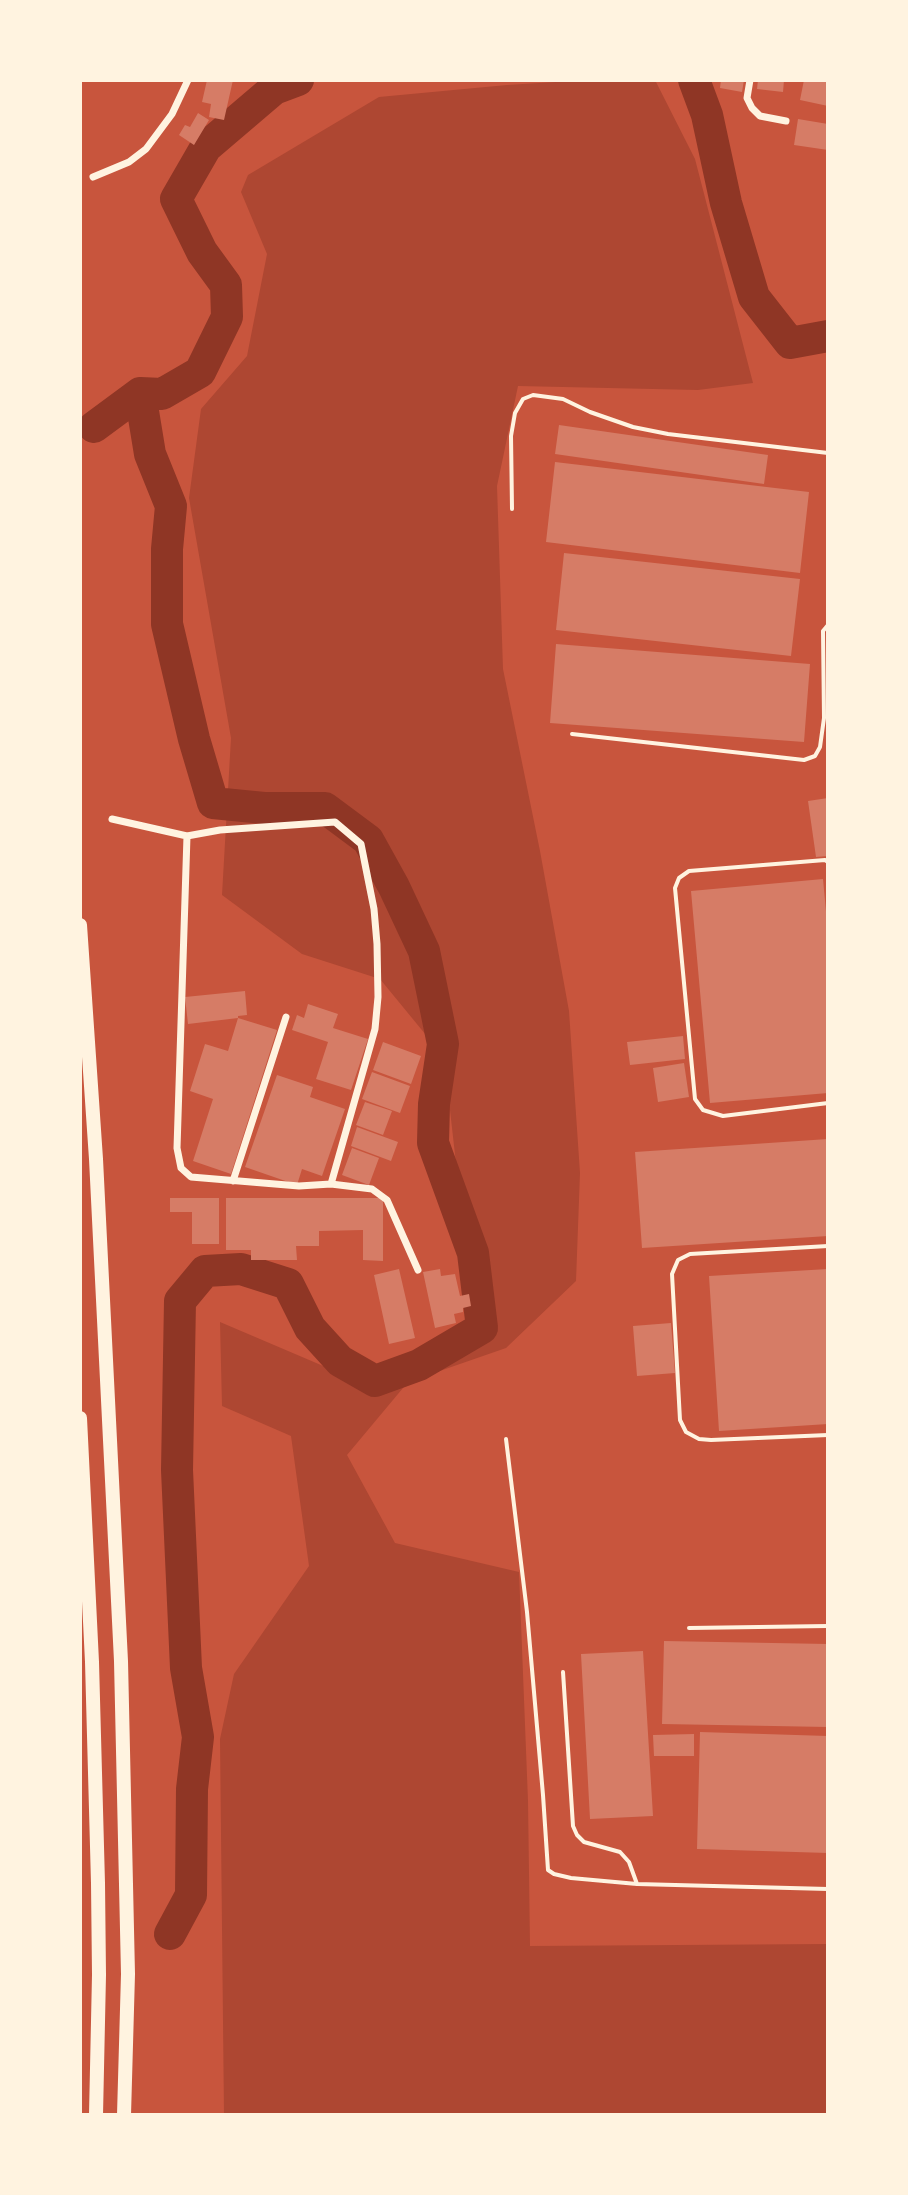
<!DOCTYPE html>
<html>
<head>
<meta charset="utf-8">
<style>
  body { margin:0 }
  #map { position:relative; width:908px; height:2195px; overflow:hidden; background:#c8553d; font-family:"Space Grotesk",sans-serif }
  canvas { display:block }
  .frame { position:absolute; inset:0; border:82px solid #fff3e0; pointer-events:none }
</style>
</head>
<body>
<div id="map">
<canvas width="908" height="2195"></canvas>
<div class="frame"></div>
</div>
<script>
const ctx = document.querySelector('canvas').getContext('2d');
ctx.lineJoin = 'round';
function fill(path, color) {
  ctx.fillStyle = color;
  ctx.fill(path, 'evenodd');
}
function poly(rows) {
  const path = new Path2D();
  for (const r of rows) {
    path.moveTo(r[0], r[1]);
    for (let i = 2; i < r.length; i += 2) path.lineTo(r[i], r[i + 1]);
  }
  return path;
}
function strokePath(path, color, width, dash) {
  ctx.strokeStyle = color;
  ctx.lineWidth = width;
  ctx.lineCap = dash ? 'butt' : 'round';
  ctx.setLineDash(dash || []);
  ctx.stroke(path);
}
fill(poly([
  [588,80,655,80,695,159,753,383,698,390,518,386,497,486,503,669,540,851,569,1011,580,1173,576,1281,506,1348,408,1382,347,1455,395,1543,519,1572,528,1801,530,1946,828,1944,828,2115,224,2115,220,1739,234,1674,309,1566,291,1436,222,1406,220,1322,335,1371,401,1361,463,1325,475,1310,479,1270,458,1181,444,1057,380,979,302,954,222,895,231,738,189,498,201,409,247,356,267,254,241,192,248,175,379,97,507,85]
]), '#ae4732');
strokePath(poly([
  [694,80,707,115,726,203,754,297,790,343,828,336],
  [94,427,140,393],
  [170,1934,191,1895,192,1789,198,1737,186,1668,177,1470,180,1301,205,1271,241,1269,288,1284,310,1328,340,1361,375,1381,419,1365,482,1328,473,1253,433,1143,434,1104,443,1044,424,951,394,887,368,840,325,808,264,808,213,803,194,739,167,624,167,549,171,506,150,454,140,393,162,394,200,372,227,317,226,285,202,252,176,199,206,147,274,89,298,80]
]), '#8f3625', 32);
fill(poly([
  [207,80,233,80,224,120,209,117,211,104,202,102],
  [721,80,744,80,742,92,720,88],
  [758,80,784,80,783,92,757,89],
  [804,80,828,80,828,106,800,100],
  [198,113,209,120,194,145,179,135,185,125,190,127],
  [798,119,828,124,828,150,794,145],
  [559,425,768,455,764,484,555,454],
  [555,462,809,492,800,573,546,542],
  [564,553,800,579,791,656,556,630],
  [556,644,810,664,804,742,550,723],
  [828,798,828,856,816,857,808,801],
  [823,879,828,933,828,1093,710,1103,691,891],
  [245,991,247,1015,238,1016,238,1018,188,1024,185,997],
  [308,1004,338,1014,333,1028,368,1039,351,1090,316,1079,328,1042,292,1030,297,1015,304,1018],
  [238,1018,277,1030,231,1174,193,1161,213,1099,190,1091,205,1044,228,1051],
  [683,1036,685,1059,630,1065,627,1042],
  [383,1042,421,1056,411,1084,373,1070],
  [684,1063,689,1097,658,1102,653,1068],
  [372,1072,410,1086,400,1113,362,1099],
  [277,1075,313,1087,310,1097,345,1109,322,1176,302,1169,297,1185,245,1167],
  [365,1102,392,1111,383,1135,356,1125],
  [357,1127,398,1142,391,1161,351,1146],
  [828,1139,828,1236,642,1248,635,1152],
  [352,1148,379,1158,369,1185,342,1175],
  [170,1198,219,1198,219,1244,192,1244,192,1212,170,1212],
  [226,1198,383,1198,383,1261,363,1260,363,1230,319,1231,319,1246,296,1246,297,1260,251,1260,251,1250,226,1250],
  [399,1269,415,1338,389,1344,374,1275],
  [440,1269,441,1276,455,1274,460,1296,469,1294,471,1306,463,1308,463,1312,454,1314,456,1323,435,1328,423,1272],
  [828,1269,828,1424,719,1431,709,1276],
  [671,1323,675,1373,637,1376,633,1326],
  [664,1641,828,1644,828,1727,662,1724],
  [643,1651,653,1816,590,1819,581,1654],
  [700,1732,828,1736,828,1853,697,1849],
  [694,1734,694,1756,654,1756,653,1735]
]), '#d67c66');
strokePath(poly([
  [512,509,511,436,515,413,523,399,533,395,563,399,590,412,633,427,668,434,828,453],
  [572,734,804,760,815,756,820,747,824,718,823,631,828,625],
  [828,862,825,860,689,871,679,878,675,888,695,1099,703,1110,723,1116,828,1103],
  [828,1246,690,1254,678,1260,672,1274,680,1420,686,1432,699,1439,711,1440,828,1435],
  [506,1439,527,1612,543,1795,548,1870,554,1874,571,1878,637,1884],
  [689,1628,828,1626],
  [563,1672,573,1826,577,1835,584,1842,620,1852,629,1862,637,1884,828,1889]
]), '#fff3e0', 4);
strokePath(poly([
  [750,80,747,98,752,108,760,116,786,121],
  [93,177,129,162,146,149,172,114,188,80],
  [112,819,187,836,220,830,335,822,361,844,374,909,377,944,378,997,375,1029,331,1184],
  [187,836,177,1148,181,1168,191,1177,299,1186,331,1184,372,1189,387,1200,418,1270],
  [233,1181,286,1017]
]), '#fff3e0', 7);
strokePath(poly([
  [80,925,96,1159,121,1661,128,1974,124,2115],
  [80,1418,92,1662,98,1883,99,1975,96,2115]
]), '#fff3e0', 14);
</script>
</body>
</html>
